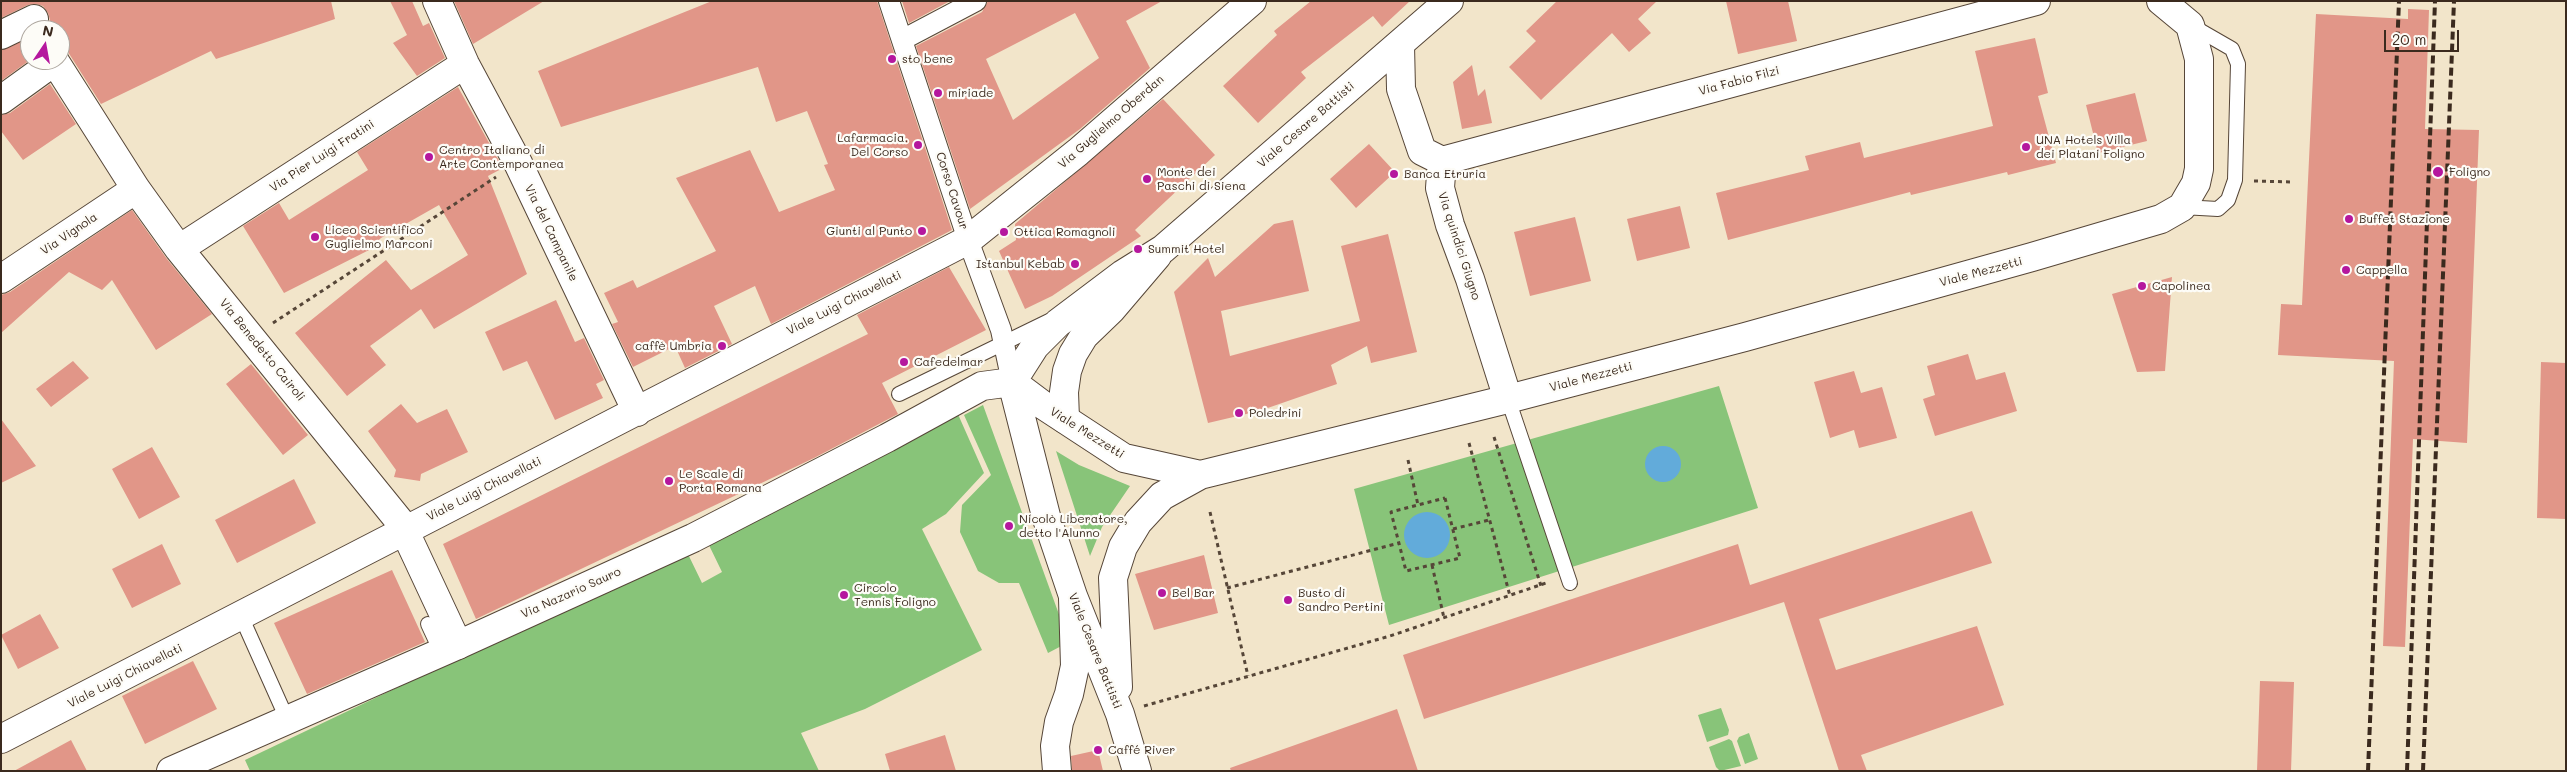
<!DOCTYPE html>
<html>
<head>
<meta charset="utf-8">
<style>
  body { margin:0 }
  #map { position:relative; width:2567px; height:772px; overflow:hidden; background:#f2e5ca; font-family:Mali,sans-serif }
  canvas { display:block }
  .frame { position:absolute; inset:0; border:2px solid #3b2a1e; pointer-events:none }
  .north { position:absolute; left:20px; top:20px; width:50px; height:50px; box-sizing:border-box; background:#fdfcf7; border:1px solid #afa8a0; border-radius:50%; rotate:12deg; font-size:14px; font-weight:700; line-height:20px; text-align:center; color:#3b2a1e }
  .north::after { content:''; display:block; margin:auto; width:18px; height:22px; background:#b5179e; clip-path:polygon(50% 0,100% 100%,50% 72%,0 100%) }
  .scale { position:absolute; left:2384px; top:30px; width:75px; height:22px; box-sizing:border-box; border:2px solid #3b2a1e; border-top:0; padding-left:6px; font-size:15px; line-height:18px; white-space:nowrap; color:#3b2a1e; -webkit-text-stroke:4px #fdfcf7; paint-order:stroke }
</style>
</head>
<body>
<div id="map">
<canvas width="2567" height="772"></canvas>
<div class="frame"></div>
<div class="north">N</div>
<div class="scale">20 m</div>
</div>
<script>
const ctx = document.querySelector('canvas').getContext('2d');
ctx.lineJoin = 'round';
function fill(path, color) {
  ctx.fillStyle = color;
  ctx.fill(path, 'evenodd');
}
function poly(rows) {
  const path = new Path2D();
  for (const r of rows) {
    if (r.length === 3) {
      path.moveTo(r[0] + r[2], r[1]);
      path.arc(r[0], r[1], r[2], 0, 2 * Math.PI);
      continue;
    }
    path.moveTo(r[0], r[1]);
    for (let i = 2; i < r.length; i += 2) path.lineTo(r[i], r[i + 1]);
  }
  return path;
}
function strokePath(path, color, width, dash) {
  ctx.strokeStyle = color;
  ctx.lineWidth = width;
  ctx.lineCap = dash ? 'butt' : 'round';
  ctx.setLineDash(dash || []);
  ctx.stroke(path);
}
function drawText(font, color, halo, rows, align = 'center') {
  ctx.font = font + ' Mali,sans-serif';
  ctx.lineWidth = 4.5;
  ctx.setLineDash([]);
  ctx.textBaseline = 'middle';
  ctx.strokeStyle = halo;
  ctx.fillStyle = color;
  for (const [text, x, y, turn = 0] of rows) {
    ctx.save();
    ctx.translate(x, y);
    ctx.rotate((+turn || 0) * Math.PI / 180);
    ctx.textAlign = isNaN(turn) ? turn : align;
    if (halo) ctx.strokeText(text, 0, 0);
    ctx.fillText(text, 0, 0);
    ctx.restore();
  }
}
fill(poly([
  [1719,386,1758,508,1389,625,1354,489],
  [983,405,1069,642,1048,653,1019,583,999,583,978,571,960,532,962,505,991,475,964,415],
  [957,412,984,473,946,514,922,529,982,650,865,709,801,733,819,771,250,771,245,760,686,550,702,583,722,572,706,539],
  [1056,451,1079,465,1130,486,1102,527,1090,556],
  [1721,708,1729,730,1728,735,1707,742,1698,715],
  [1749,733,1758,759,1745,764,1737,741,1739,737],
  [1729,739,1732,741,1741,766,1720,771,1716,767,1709,747]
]), '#88c479');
fill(poly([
  [1663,464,18],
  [1427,535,23]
]), '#62abda');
fill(poly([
  [1,1,331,1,335,19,216,59,211,51,101,104,68,52,60,46,60,30,44,30,50,20,48,13,43,6,36,4,28,5,1,18],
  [390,1,412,1,423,26,429,23,445,58,417,76,393,43,407,35],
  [454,1,544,1,473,44],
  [712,1,877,1,952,230,771,324,755,286,714,306,732,344,685,368,675,346,633,367,612,324,618,322,604,293,633,280,637,288,716,251,676,178,750,150,779,212,835,190,824,165,828,164,807,111,776,122,758,67,561,127,538,71],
  [902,1,950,1,909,23],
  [988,1,1162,1,1126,21,1150,68,1080,129,970,209,916,46,982,12],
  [1075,13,1099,58,1013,120,986,59],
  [1311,1,1410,1,1382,27,1373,16,1301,72,1306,78,1258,123,1223,86,1277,35,1274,31],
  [1557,1,1657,1,1638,19,1651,33,1629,52,1612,33,1541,100,1509,67,1536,41,1526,31],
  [1726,1,1788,1,1797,41,1738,54],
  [2408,9,2429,10,2425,129,2479,130,2467,443,2413,439,2405,647,2383,646,2394,361,2278,355,2281,304,2302,305,2316,14,2408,19],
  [30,38,30,60,1,81,1,50],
  [2035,38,2048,93,2038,96,2056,163,2008,175,2007,172,1911,195,1910,192,1728,240,1716,193,1809,170,1805,156,1860,142,1864,158,1993,126,1975,51],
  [1472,65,1478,96,1485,89,1492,123,1462,129,1453,82],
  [50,84,76,124,23,160,1,131,1,115,10,113],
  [458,87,503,168,488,176,527,274,434,329,421,309,370,346,386,365,347,396,295,333,386,260,411,290,468,255,439,205,381,238,373,245,375,247,284,293,243,226,279,203,289,220,368,170,357,152],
  [2135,93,2147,141,2098,153,2086,105],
  [1163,99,1215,155,1135,230,1141,236,1052,296,1025,309,999,251,1016,240,1015,224],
  [1369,144,1395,172,1356,208,1330,179],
  [1680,206,1690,248,1637,261,1627,219],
  [132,210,167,259,212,314,156,350,112,280,102,290,69,272,1,333,1,295,10,292],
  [1575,217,1591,281,1530,296,1514,232],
  [1293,220,1309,291,1221,311,1230,356,1360,321,1341,246,1388,234,1417,352,1371,363,1367,346,1331,365,1337,384,1259,411,1208,423,1174,292,1208,258,1215,277,1274,224],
  [949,267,986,330,882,383,898,414,814,458,476,619,443,544,868,334,857,315],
  [2172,277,2165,371,2137,372,2112,294],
  [556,300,575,342,584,338,604,380,596,384,603,398,555,420,527,361,503,371,485,332],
  [1968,354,1976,380,2005,372,2017,411,1935,436,1923,399,1935,395,1927,366],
  [73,361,89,378,51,407,36,389],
  [2541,362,2566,363,2566,519,2537,518],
  [251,364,308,435,283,455,226,384],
  [1854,371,1861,393,1882,387,1897,438,1859,448,1854,430,1830,438,1814,382],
  [401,404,417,423,447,409,468,452,421,474,420,481,394,477,396,470,368,431],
  [1,419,36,466,1,483],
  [152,447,180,497,139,519,112,469],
  [294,479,316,523,237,563,215,520],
  [1972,511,1992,563,1819,619,1836,670,1977,626,2004,705,1861,755,1867,771,1839,771,1784,602,1424,719,1403,655,1738,544,1750,585],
  [162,544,181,584,132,608,112,569],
  [1204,555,1218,613,1154,630,1135,574],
  [392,570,425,642,307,694,274,623],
  [40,614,59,648,18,669,1,635],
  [193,661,217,709,145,744,122,696],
  [2260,681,2294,682,2291,771,2257,771],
  [1397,709,1418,771,1231,771,1230,768],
  [945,735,956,771,890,771,885,754],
  [71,740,87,771,14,771],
  [1098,750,1103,771,1072,771,1071,756]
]), '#e19688');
const service = poly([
  [2182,207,2218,209,2228,200,2235,180,2238,64,2232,49,2192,26],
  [899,394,1049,321],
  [1508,399,1570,583],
  [241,616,287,719],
  [428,624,441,652]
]);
const pedestrian = poly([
  [889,1,968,240,1001,330,1012,382],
  [902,40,976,1]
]);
const minor = poly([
  [437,1,465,64,518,163,637,412],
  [1,35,34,19],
  [1400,45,1401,89,1422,151,1442,161],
  [54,60,136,189,179,249,401,523,458,645],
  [1,100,55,61],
  [1442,161,2036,1],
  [1442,161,1440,188,1450,225,1470,279,1508,399],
  [179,249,465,64],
  [1,279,136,189],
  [1,739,968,240,1078,152,1252,1],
  [1057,771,1055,746,1059,722,1069,694,1075,666,1073,598]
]);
const tertiary = poly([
  [1065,419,1064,392,1067,371,1073,354,1084,336,1111,310,1157,256]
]);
const secondary = poly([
  [1012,382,1040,403,1124,458,1200,475,1508,399,1745,337,2032,257,2161,219,2182,207,2196,183,2199,169,2199,59,2190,25,2161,1],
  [1012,382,1046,516,1073,596,1120,714,1137,771],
  [1118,687,1113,578,1123,547,1138,522,1162,496,1200,475],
  [171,771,458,645,693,538,887,438,982,386,1012,382,1035,346,1058,323,1123,274,1163,249,1449,1]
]);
strokePath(service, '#564638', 16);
strokePath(pedestrian, '#564638', 22);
strokePath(minor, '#564638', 30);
strokePath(tertiary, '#564638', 30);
strokePath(secondary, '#564638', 30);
strokePath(poly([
  [2254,181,2293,182],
  [273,323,496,177],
  [1494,437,1541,586],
  [1469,443,1510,596],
  [1408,460,1418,505],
  [1445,498,1460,558,1406,571,1391,512,1445,498],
  [1210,512,1248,676],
  [1453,529,1489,520],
  [1432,565,1444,618],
  [1227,588,1399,543],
  [1144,706,1390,636,1549,582]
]), '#564638', 3, [4, 4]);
strokePath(service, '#fff', 14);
strokePath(pedestrian, '#fff', 20);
strokePath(minor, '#fff', 28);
strokePath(tertiary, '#fff', 28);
strokePath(secondary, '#fff', 28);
strokePath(poly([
  [2368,771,2399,1],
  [2407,771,2435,1],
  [2423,771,2454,1]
]), '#3b2a1e', 4, [8, 4]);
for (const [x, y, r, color] of [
  [892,59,5,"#b5179e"],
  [938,93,5,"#b5179e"],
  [918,145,5,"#b5179e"],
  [2026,147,5,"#b5179e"],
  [429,157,5,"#b5179e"],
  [2438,172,6,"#b5179e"],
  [1394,174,5,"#b5179e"],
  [1147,179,5,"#b5179e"],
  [2349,219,5,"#b5179e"],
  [922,231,5,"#b5179e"],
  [1004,232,5,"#b5179e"],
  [315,237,5,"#b5179e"],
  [1138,249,5,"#b5179e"],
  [1075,264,5,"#b5179e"],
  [2346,270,5,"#b5179e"],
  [2142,286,5,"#b5179e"],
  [722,346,5,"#b5179e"],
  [904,362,5,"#b5179e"],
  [1239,413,5,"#b5179e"],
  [669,481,5,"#b5179e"],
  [1009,526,5,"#b5179e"],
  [1162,593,5,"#b5179e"],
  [844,595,5,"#b5179e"],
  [1288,600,5,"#b5179e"],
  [1098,750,5,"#b5179e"]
]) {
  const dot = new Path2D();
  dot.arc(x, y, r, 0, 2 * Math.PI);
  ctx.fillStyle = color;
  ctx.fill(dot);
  strokePath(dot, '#fdfcf7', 2);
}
drawText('12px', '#3b2a1e', '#fdfcf7', [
  ["sto bene",902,59],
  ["miriade",948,93],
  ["Lafarmacia.",908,138,"right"],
  ["Del Corso",908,152,"right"],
  ["UNA Hotels Villa",2036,140],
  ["dei Platani Foligno",2036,154],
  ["Centro Italiano di",439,150],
  ["Arte Contemporanea",439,164],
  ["Monte dei",1157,172],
  ["Paschi di Siena",1157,186],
  ["Foligno",2449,172],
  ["Banca Etruria",1404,174],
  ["Buffet Stazione",2359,219],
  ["Liceo Scientifico",325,230],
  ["Guglielmo Marconi",325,244],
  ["Giunti al Punto",912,231,"right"],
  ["Ottica Romagnoli",1014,232],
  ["Summit Hotel",1148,249],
  ["Istanbul Kebab",1065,264,"right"],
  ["Cappella",2356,270],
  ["Capolinea",2152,286],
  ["caffè Umbria",712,346,"right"],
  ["Cafedelmar",914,362],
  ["Poledrini",1249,413],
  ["Le Scale di",679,474],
  ["Porta Romana",679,488],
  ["Nicolò Liberatore,",1019,519],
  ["detto l'Alunno",1019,533],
  ["Circolo",854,588],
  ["Tennis Foligno",854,602],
  ["Bel Bar",1172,593],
  ["Busto di",1298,593],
  ["Sandro Pertini",1298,607],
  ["Caffé River",1108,750]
], 'left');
drawText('12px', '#3b2a1e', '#fdfcf7', [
  ["Via Fabio Filzi",1739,81,-15],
  ["Via Guglielmo Oberdan",1111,122,-41],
  ["Viale Cesare Battisti",1306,125,-41],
  ["Via Pier Luigi Fratini",322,156,-33],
  ["Corso Cavour",952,191,72],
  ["Via del Campanile",551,233,64],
  ["Via Vignola",69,234,-34],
  ["Via quindici Giugno",1459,246,72],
  ["Viale Mezzetti",1981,272,-15],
  ["Viale Luigi Chiavellati",844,303,-27],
  ["Via Benedetto Cairoli",262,350,51],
  ["Viale Mezzetti",1591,377,-15],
  ["Viale Mezzetti",1087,433,32],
  ["Viale Luigi Chiavellati",484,489,-27],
  ["Via Nazario Sauro",571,593,-24],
  ["Viale Cesare Battisti",1095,651,68],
  ["Viale Luigi Chiavellati",125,676,-27]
]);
</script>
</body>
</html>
